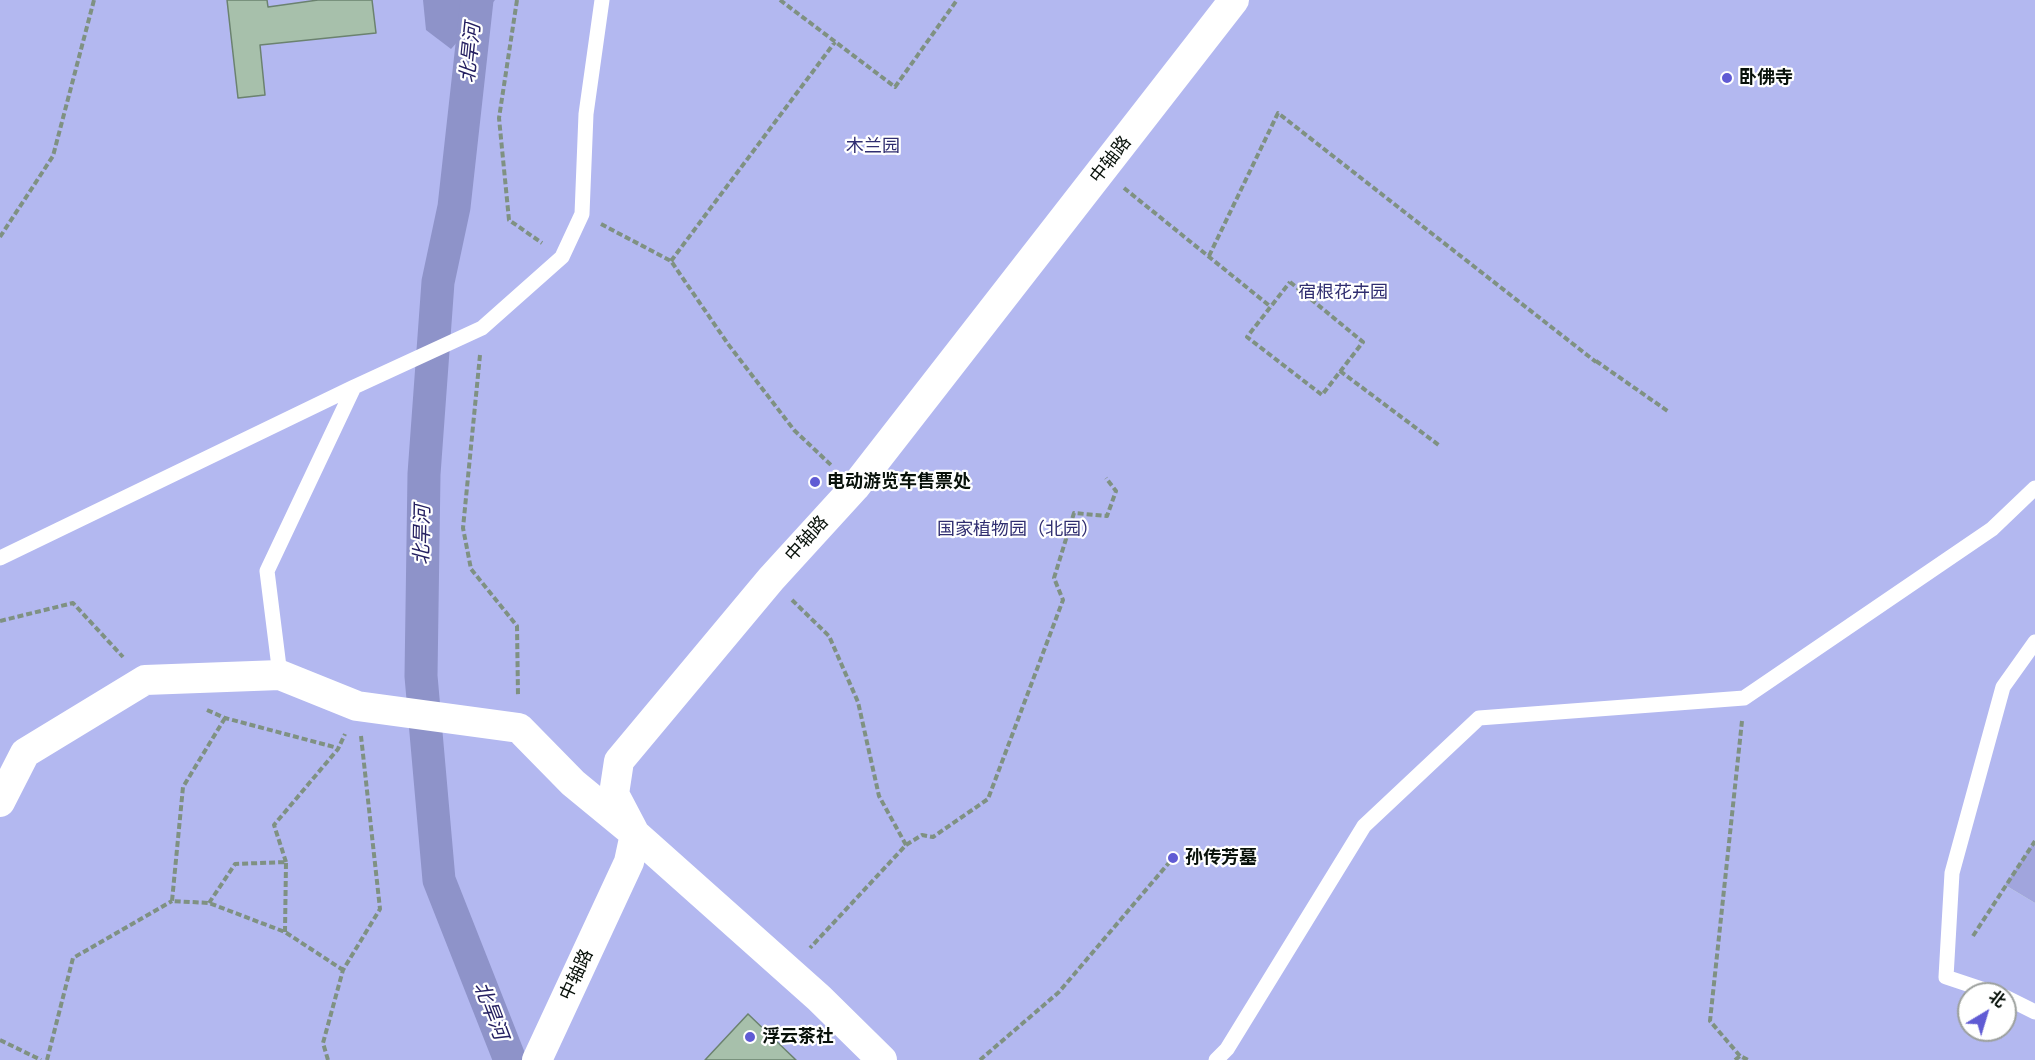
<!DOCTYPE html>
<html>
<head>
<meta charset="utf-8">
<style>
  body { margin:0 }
  #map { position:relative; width:2035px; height:1060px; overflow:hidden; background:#dcf6e0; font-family:Arial,"Noto Sans SC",sans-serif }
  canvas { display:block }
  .north { position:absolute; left:1957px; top:982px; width:60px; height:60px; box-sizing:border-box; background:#fff; border:2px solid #9ca09d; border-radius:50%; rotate:38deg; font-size:16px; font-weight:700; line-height:24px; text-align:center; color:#08110a }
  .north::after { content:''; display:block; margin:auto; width:21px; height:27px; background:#605bd4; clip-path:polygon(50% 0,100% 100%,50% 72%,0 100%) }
</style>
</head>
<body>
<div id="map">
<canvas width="2035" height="1060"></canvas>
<div class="north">北</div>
</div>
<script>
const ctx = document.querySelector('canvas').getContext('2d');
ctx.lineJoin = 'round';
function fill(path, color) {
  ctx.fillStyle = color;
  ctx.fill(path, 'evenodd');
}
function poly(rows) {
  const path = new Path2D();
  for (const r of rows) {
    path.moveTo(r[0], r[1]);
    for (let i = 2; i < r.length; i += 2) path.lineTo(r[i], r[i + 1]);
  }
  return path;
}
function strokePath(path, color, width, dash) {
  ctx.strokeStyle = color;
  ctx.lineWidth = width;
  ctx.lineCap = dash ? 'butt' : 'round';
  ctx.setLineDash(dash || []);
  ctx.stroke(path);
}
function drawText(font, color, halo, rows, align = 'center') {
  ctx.font = font + ' Arial,"Noto Sans SC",sans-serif';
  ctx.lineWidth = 4.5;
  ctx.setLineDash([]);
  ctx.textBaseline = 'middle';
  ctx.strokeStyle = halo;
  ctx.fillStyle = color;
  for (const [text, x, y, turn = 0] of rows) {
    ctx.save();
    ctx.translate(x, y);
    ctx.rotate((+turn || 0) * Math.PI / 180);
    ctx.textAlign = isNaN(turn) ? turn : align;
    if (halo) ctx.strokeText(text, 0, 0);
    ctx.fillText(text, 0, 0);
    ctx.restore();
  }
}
fill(poly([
  [0,0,2035,0,2035,840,2005,885,2035,903,2035,1060,0,1060],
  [1969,994,2005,994,2005,1030,1969,1030]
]), '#b3b8f0');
fill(poly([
  [2035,840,2035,903,2005,885]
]), '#a1a5dd');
fill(poly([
  [423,0,495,0,451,49,426,30]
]), '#8e93c9');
strokePath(poly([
  [477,0,454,207,438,282,424,474,421,676,439,880,510,1060]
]), '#8e93c9', 33);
const building = poly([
  [227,0,267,0,268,7,318,0,372,0,376,33,260,45,265,95,238,98,227,0],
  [748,1014,796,1060,705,1060,748,1014]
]);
fill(building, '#a7c0ab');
strokePath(building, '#6b826f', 1.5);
strokePath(poly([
  [517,0,499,118,509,220,542,243],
  [780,0,895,87,957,0],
  [1124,188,1271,307],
  [601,224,671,261,728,344,794,430,832,466],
  [0,237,53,156,94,0],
  [1209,256,1278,113,1596,362],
  [671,261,835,42],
  [1290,282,1363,342,1322,395,1247,337,1290,282],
  [480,355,463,528,471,569,517,626,518,696],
  [1596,361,1669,412],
  [1340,371,1440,446],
  [792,600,829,636,858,702,879,796,906,845,810,948],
  [0,621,73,603,123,657],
  [207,710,225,718,338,748],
  [225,718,183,787,172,901,209,903,285,932,343,970],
  [906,845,922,835,933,837,988,799,1063,600,1054,578,1074,513,1107,516,1116,491,1106,478],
  [286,862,274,825,338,749,345,734],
  [209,903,235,864,286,862,285,932],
  [1973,936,2035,841],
  [0,1040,41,1060],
  [1740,1056,1710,1021,1742,721],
  [47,1060,73,958,172,901],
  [328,1060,323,1043,343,970,380,909,361,736],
  [980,1060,1059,992,1173,858],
  [1735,1060,1740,1056,1748,1060]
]), '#7f9182', 4, [6, 3]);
strokePath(poly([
  [0,558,354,387],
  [280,675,267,571,354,387,482,328,562,257,582,214,586,114,602,0],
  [1997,994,1946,977,1952,873,2003,687,2035,642],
  [2005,997,2035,1012],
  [1216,1060,1227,1049,1364,826,1479,718,1744,698,1992,529,2035,488]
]), '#fff', 15);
strokePath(poly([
  [0,802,25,753,145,680,280,675,357,706,519,728,573,783,635,834,819,998,882,1060],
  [537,1060,629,862,635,834,614,794,619,761,771,579,855,487,1234,0]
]), '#fff', 30);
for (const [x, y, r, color] of [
  [1727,78,6,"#605bd4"],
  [815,482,6,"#605bd4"],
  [1173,858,6,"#605bd4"],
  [750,1037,6,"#605bd4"]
]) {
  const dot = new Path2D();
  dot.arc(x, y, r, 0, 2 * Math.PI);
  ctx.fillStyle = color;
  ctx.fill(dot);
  strokePath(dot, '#fff', 2);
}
drawText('bold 18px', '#08110a', '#fff', [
  ["卧佛寺",1739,78],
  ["电动游览车售票处",827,482],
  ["孙传芳墓",1185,858],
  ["浮云茶社",762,1037]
], 'left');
drawText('18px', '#302e70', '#fff', [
  ["木兰园",873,147],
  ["宿根花卉园",1343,293],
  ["国家植物园（北园）",1018,530]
]);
drawText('18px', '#08110a', '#fff', [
  ["中轴路",1111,160,-52],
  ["中轴路",807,539,-48],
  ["中轴路",577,975,-65]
]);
drawText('italic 20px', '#252061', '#fff', [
  ["北旱河",471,53,-84],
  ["北旱河",423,535,-89],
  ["北旱河",490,1011,69]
]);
</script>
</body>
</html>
